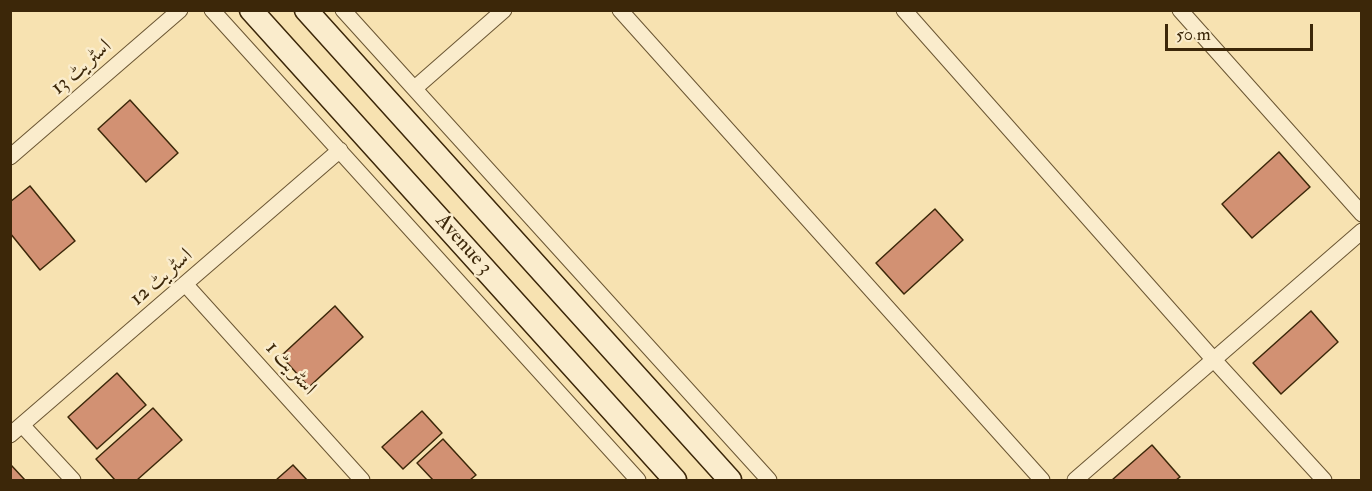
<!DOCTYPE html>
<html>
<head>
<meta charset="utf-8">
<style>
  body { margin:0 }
  #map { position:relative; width:1372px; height:491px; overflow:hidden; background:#f7e2b1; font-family:"IM FELL Double Pica",serif }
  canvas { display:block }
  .frame { position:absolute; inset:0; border:12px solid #3c2709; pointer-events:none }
  .scale { position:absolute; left:1165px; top:24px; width:148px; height:27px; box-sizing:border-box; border:3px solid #3c2709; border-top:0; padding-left:8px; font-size:18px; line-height:21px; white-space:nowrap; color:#3c2709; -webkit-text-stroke:4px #faeccc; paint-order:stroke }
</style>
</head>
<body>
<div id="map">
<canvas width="1372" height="491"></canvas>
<div class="frame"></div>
<div class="scale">50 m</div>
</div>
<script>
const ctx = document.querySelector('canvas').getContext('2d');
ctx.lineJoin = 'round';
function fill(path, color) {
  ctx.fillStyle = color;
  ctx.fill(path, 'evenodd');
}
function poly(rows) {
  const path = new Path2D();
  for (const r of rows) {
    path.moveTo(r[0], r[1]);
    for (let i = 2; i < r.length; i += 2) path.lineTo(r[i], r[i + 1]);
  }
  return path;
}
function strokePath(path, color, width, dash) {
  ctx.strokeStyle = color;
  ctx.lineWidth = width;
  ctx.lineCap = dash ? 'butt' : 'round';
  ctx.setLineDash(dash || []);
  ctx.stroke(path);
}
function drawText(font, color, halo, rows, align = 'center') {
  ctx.font = font + ' "IM FELL Double Pica",Amiri,serif';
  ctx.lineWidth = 5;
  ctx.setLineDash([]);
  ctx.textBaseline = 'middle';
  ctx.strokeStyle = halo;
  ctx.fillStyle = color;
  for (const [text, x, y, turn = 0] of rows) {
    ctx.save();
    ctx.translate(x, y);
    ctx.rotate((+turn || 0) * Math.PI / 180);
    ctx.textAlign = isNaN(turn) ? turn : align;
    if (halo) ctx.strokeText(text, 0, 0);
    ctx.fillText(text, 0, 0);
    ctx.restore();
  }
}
const building = poly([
  [130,100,178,153,146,182,98,129,130,100],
  [1279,152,1310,187,1252,238,1222,204,1279,152],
  [30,186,75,241,40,270,10,233,10,202,30,186],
  [935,209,963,240,904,294,876,263,935,209],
  [335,306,363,337,309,387,281,356,335,306],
  [1311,311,1338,342,1281,394,1253,363,1311,311],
  [117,373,146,405,97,449,68,417,117,373],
  [153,408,182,440,137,480,115,480,96,459,153,408],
  [422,411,442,433,403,469,382,447,422,411],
  [443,439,476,475,470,480,433,480,417,463,443,439],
  [1152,445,1180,477,1176,480,1112,480,1152,445],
  [11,465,25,480,10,480,11,465],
  [293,465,307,480,276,480,293,465]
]);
fill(building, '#d29173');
strokePath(building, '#3c2709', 1.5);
const street = poly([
  [212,10,638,480],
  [343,10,769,480],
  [620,10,1042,480],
  [904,10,1214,360,1324,480],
  [1180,10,1362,214],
  [415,88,504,10],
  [10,157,180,10],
  [186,285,362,480],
  [22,425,73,480],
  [10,435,340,150],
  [1075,480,1362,231]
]);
const secondary = poly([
  [251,10,675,480],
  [306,10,730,480]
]);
strokePath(street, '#6b5633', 17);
strokePath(secondary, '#3c2709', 25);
strokePath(street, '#faeccc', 15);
strokePath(secondary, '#faeccc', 22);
drawText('21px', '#3c2709', '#faeccc', [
  ["اسٹریٹ 13",82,68,-41],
  ["Avenue 3",463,245,48],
  ["اسٹریٹ 12",162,278,-41],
  ["اسٹریٹ 1",290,369,48]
]);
</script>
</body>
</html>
